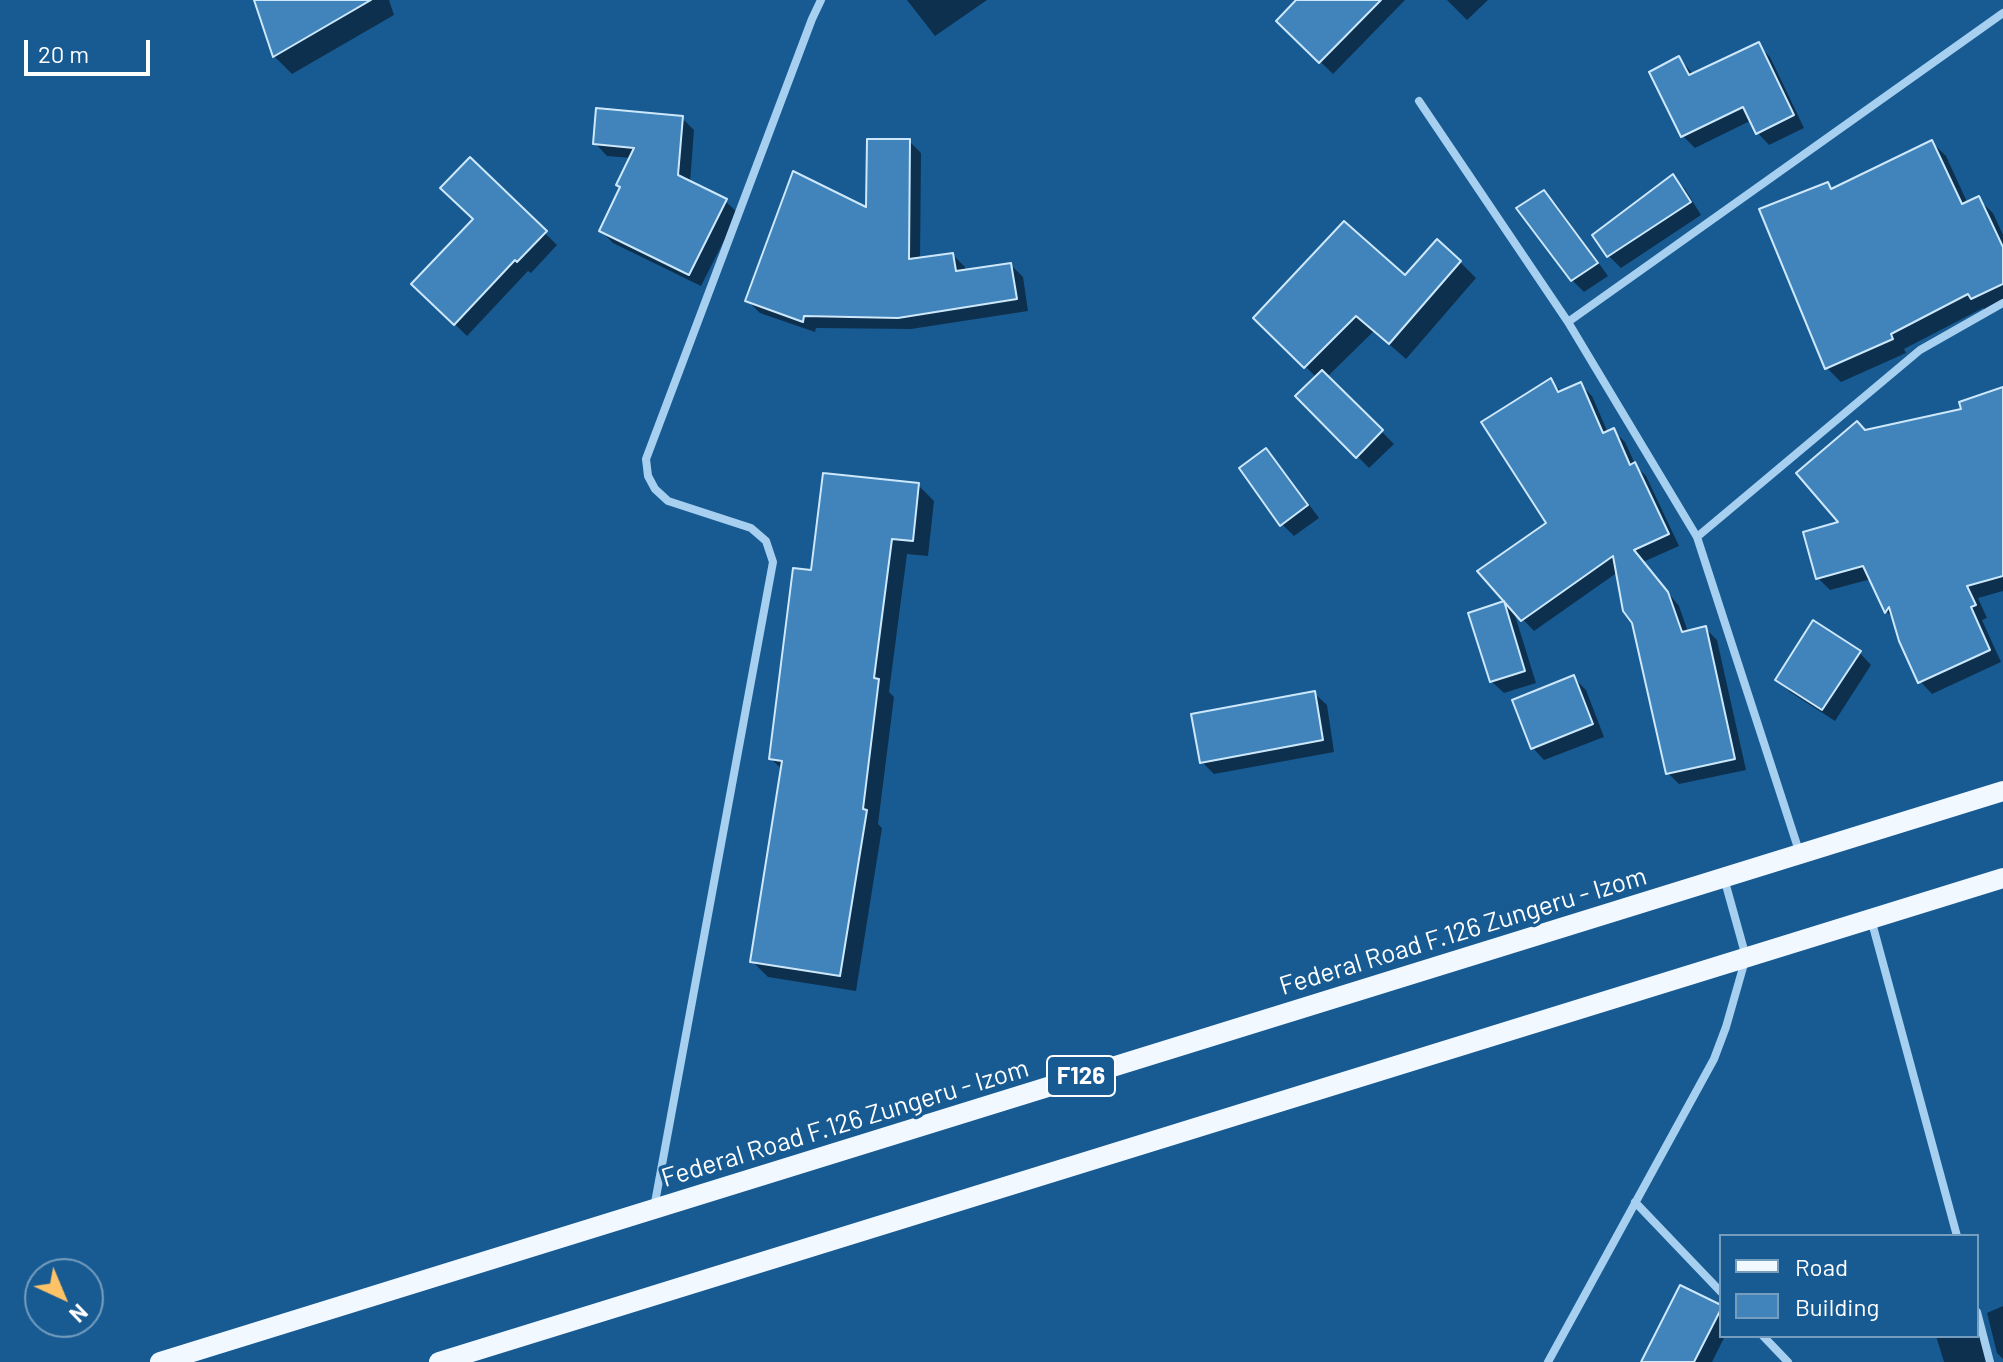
<!DOCTYPE html>
<html>
<head>
<meta charset="utf-8">
<style>
  body { margin:0 }
  #map { position:relative; width:2003px; height:1362px; overflow:hidden; background:#185b93; font-family:Barlow,sans-serif }
  canvas { display:block }
  .legend { position:absolute; left:1719px; top:1234px; width:260px; height:104px; box-sizing:border-box; background:#185b93; border:2px solid #749dbe; margin:0; padding:10px 14px; list-style:none; font-size:24px; color:#fff }
  .legend li { display:flex; align-items:center; gap:16px; height:40px }
  .legend b { width:40px; border:2px solid #749dbe }
  .north { position:absolute; left:24px; top:1258px; width:80px; height:80px; box-sizing:border-box; background:#185b93; border:2px solid #749dbe; border-radius:50%; rotate:136deg; font-size:22px; font-weight:700; line-height:32px; text-align:center; color:#fff }
  .north::after { content:''; display:block; margin:auto; width:28px; height:36px; background:#ffc367; clip-path:polygon(50% 0,100% 100%,50% 72%,0 100%) }
  .scale { position:absolute; left:24px; top:40px; width:126px; height:36px; box-sizing:border-box; border:4px solid #fff; border-top:0; padding-left:10px; font-size:24px; line-height:28px; white-space:nowrap; color:#fff; -webkit-text-stroke:6px #185b93; paint-order:stroke }
</style>
</head>
<body>
<div id="map">
<canvas width="2003" height="1362"></canvas>
<ul class="legend">
<li><b style="height:10px;background:#f1f8ff"></b>Road</li>
<li><b style="height:22px;background:#4084bb"></b>Building</li>
</ul>
<div class="north">N</div>
<div class="scale">20 m</div>
</div>
<script>
const ctx = document.querySelector('canvas').getContext('2d');
ctx.lineJoin = 'round';
function fill(path, color) {
  ctx.fillStyle = color;
  ctx.fill(path, 'evenodd');
}
function poly(rows) {
  const path = new Path2D();
  for (const r of rows) {
    path.moveTo(r[0], r[1]);
    for (let i = 2; i < r.length; i += 2) path.lineTo(r[i], r[i + 1]);
  }
  return path;
}
function strokePath(path, color, width, dash) {
  ctx.strokeStyle = color;
  ctx.lineWidth = width;
  ctx.lineCap = dash ? 'butt' : 'round';
  ctx.setLineDash(dash || []);
  ctx.stroke(path);
}
function drawText(font, color, halo, rows, align = 'center') {
  ctx.font = font + ' Barlow,sans-serif';
  ctx.lineWidth = 7;
  ctx.setLineDash([]);
  ctx.textBaseline = 'middle';
  ctx.strokeStyle = halo;
  ctx.fillStyle = color;
  for (const [text, x, y, turn = 0] of rows) {
    ctx.save();
    ctx.translate(x, y);
    ctx.rotate((+turn || 0) * Math.PI / 180);
    ctx.textAlign = isNaN(turn) ? turn : align;
    if (halo) ctx.strokeText(text, 0, 0);
    ctx.fillText(text, 0, 0);
    ctx.restore();
  }
}
fill(poly([
  [256,0,389,0,394,15,292,74,274,56],
  [907,0,987,0,935,36],
  [1299,0,1405,0,1333,74,1279,21],
  [1447,0,1488,0,1467,20],
  [1758,45,1770,57,1804,128,1769,145,1757,132,1752,120,1695,148,1683,136,1651,73,1679,58,1694,75],
  [682,118,694,130,690,183,725,201,738,213,701,286,613,243,601,231,622,188,632,158,607,156,595,143],
  [909,141,921,153,920,260,953,255,965,267,965,271,1011,265,1023,277,1028,311,911,329,816,328,815,332,760,313,748,301,868,211],
  [1932,142,1946,156,1968,204,1978,199,1993,213,2003,235,2003,304,1987,312,1983,308,1904,349,1906,353,1841,382,1826,367,1828,184,1834,190],
  [470,160,557,245,531,273,528,271,467,336,414,284,475,220],
  [1673,177,1685,189,1701,215,1621,268,1609,256],
  [1544,192,1556,204,1608,276,1584,292,1572,280],
  [1460,262,1476,278,1406,359,1374,331,1327,377,1394,444,1369,468,1298,396,1317,378,1256,317],
  [1550,380,1562,392,1581,385,1592,396,1608,433,1614,431,1625,442,1636,466,1646,476,1679,546,1643,562,1679,606,1688,632,1705,628,1717,640,1746,770,1679,784,1668,773,1634,622,1618,572,1534,631,1513,609,1536,683,1504,693,1491,681,1470,614,1507,602,1549,523],
  [1266,451,1278,463,1319,518,1294,536,1282,524],
  [918,485,934,501,928,556,907,554,889,692,894,697,878,824,882,828,856,991,768,977,752,961,783,770,771,759],
  [2003,504,2003,591,1978,598,1987,618,1982,620,2001,662,1932,694,1920,681,1895,620,1887,612,1871,579,1830,590,1818,578],
  [1859,652,1871,665,1835,721,1790,692,1778,680],
  [1574,678,1586,690,1604,737,1544,760,1532,747],
  [1314,693,1327,705,1334,752,1214,774,1202,762],
  [2003,1306,2003,1359,1997,1353,1987,1313],
  [1721,1308,1721,1336,1725,1336,1712,1362,1646,1362],
  [1977,1326,1991,1362,1944,1362,1936,1336,1977,1336]
]), '#0007');
const building = poly([
  [254,0,371,0,273,57,254,0],
  [1296,0,1381,0,1319,63,1276,21,1296,0],
  [1759,42,1794,115,1756,134,1743,107,1681,137,1649,72,1679,56,1689,75,1759,42],
  [596,108,683,116,678,175,727,199,689,275,599,231,620,187,616,185,634,148,593,144,596,108],
  [867,139,910,139,909,259,953,253,956,271,1011,263,1017,299,898,318,804,316,803,322,745,301,793,171,866,207,867,139],
  [1932,140,1962,204,1979,196,2003,247,2003,284,1971,299,1968,294,1891,334,1893,339,1825,369,1759,209,1828,182,1831,189,1932,140],
  [470,157,547,231,517,262,515,260,454,325,411,284,473,219,440,188,470,157],
  [1673,174,1691,202,1607,257,1592,235,1673,174],
  [1544,190,1598,263,1571,281,1516,208,1544,190],
  [1344,221,1405,275,1437,239,1461,261,1389,344,1356,316,1304,368,1253,318,1344,221],
  [1322,370,1383,430,1356,458,1295,396,1322,370],
  [1551,378,1558,392,1581,382,1603,433,1614,428,1630,465,1635,462,1669,534,1634,550,1668,592,1682,632,1706,626,1735,759,1666,774,1632,623,1623,611,1613,556,1521,621,1477,571,1546,523,1481,422,1551,378],
  [2003,387,2003,576,1967,586,1976,605,1971,607,1990,650,1918,683,1899,641,1889,607,1885,613,1863,566,1816,579,1803,532,1838,522,1796,473,1857,421,1865,430,1961,409,1959,402,2003,387],
  [1266,448,1308,505,1280,526,1239,468,1266,448],
  [823,473,919,483,913,541,892,539,874,678,879,679,863,809,867,810,840,976,750,962,782,761,769,759,793,568,811,570,823,473],
  [1504,601,1525,671,1490,682,1468,613,1504,601],
  [1813,620,1861,651,1822,710,1775,680,1813,620],
  [1574,675,1593,724,1531,749,1512,700,1574,675],
  [1315,691,1323,740,1200,763,1191,714,1315,691],
  [1680,1285,1721,1305,1721,1309,1694,1362,1641,1362,1680,1285]
]);
fill(building, '#4084bb');
strokePath(building, '#cee8fb', 2);
strokePath(poly([
  [1419,101,1568,322,1697,537,1799,851],
  [1568,322,2003,13],
  [1697,537,1920,350,2003,303],
  [1871,919,1957,1236],
  [1635,1202,1721,1292],
  [654,1208,773,562,766,541,751,528,668,501,655,489,648,476,646,459,812,19,821,0],
  [1977,1312,1990,1362],
  [1763,1336,1788,1362],
  [1548,1362,1714,1059,1726,1027,1746,957,1724,878]
]), '#a7d0f0', 8);
strokePath(poly([
  [160,1362,2003,791],
  [439,1362,2003,878]
]), '#f1f8ff', 20);
for (const [x, y, w] of [
  [1081,1076,68]
]) {
  const box = new Path2D();
  box.roundRect(x - w / 2, y - 20, w, 40, 6);
  ctx.fillStyle = '#185b93';
  ctx.fill(box);
  strokePath(box, '#fff', 2);
}
drawText('bold 24px', '#fff', null, [
  ["F126",1081,1076]
]);
drawText('26px', '#fff', '#185b93', [
  ["Federal Road F.126 Zungeru - Izom",1463,931,-17],
  ["Federal Road F.126 Zungeru - Izom",845,1123,-17]
]);
</script>
</body>
</html>
